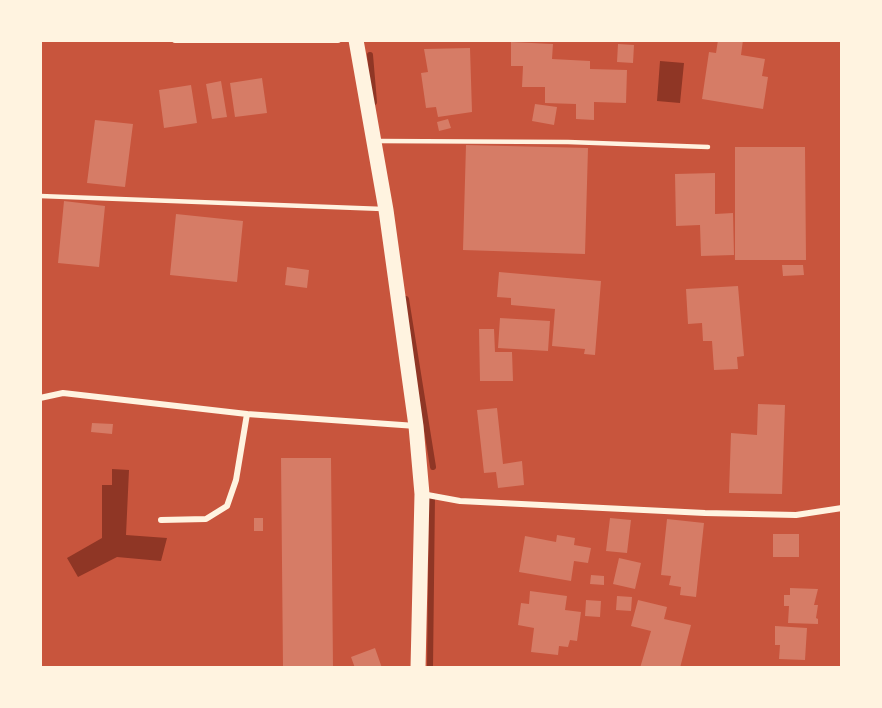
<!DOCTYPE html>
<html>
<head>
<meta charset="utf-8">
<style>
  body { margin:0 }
  #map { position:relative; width:882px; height:708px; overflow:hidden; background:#c8553d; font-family:Quicksand,sans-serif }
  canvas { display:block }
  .frame { position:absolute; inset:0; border:42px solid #fff3e0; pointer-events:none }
</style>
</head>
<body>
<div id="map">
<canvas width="882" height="708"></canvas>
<div class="frame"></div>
</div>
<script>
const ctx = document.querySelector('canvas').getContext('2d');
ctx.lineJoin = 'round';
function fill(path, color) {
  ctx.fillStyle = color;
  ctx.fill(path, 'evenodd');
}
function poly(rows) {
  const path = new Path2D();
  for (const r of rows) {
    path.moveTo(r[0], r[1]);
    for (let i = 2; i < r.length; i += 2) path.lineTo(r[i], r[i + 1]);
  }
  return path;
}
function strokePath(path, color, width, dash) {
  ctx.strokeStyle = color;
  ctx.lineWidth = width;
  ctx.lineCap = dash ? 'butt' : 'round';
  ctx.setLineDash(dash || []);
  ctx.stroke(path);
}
fill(poly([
  [660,61,684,63,680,103,657,101],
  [112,469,129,470,126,535,167,538,161,561,117,557,78,577,67,558,102,538,102,485,112,485]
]), '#8f3625');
strokePath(poly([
  [370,55,374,102],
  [406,299,433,467],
  [430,668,432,496]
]), '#8f3625', 6);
fill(poly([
  [718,40,743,40,741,55,765,59,762,76,768,77,763,109,702,99,709,52,716,53],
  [511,42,553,44,552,59,590,61,590,69,627,70,626,103,594,102,594,120,576,119,576,104,545,103,545,87,522,87,523,66,511,66],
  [618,44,634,45,633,63,617,62],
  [470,48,472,112,438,117,436,107,426,108,421,73,428,72,424,49],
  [262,78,267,113,235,117,230,83],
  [221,81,227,117,212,119,206,84],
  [191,85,197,123,164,128,159,90],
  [535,104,557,107,554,125,532,121],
  [448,119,451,128,439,131,437,122],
  [95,120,133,124,125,187,87,183],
  [466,145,588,148,585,254,463,250],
  [735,147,805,147,806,260,735,260],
  [715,173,715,214,733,213,734,255,701,256,700,225,676,226,675,174],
  [64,201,105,206,99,267,58,263],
  [176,214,243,221,237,282,170,275],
  [782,265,803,265,804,275,783,276],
  [287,267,309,270,307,288,285,285],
  [499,272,601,281,595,355,584,354,585,349,552,346,555,309,511,305,511,298,497,297],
  [738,286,744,356,737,357,738,369,714,370,712,341,703,341,702,323,688,324,686,289],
  [500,318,550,321,548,351,498,348],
  [479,329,494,329,495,352,512,352,513,381,480,381],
  [758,404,785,405,782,494,729,493,731,433,757,435],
  [497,408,503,464,522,461,524,485,498,488,496,472,484,473,477,410],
  [92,423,113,424,112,434,91,432],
  [281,458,331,458,333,668,283,668],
  [254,518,263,518,263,531,254,531],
  [610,518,631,520,627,553,606,551],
  [667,519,704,523,696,597,680,595,681,587,669,585,671,576,661,575],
  [773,534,799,534,799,557,773,557],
  [557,535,575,538,574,545,591,548,588,563,574,561,571,581,519,572,525,536,556,542],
  [619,558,641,563,635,589,613,584],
  [591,575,604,576,604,585,590,584],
  [790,588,818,589,814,605,818,605,816,618,818,619,818,624,788,623,789,606,784,606,784,595,790,595],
  [530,591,567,596,565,610,581,612,577,641,570,640,568,647,559,646,558,655,531,652,534,628,518,625,521,603,529,604],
  [617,596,632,597,631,611,616,610],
  [586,600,601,601,600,617,585,616],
  [638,600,667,607,664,619,691,625,680,668,640,668,651,631,631,626],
  [775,626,807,628,805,660,779,659,780,645,775,645],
  [375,648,382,668,355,668,351,657]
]), '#d67c66');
strokePath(poly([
  [377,141,568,142,708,147],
  [40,196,383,209]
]), '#fff3e0', 4.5);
strokePath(poly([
  [175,40,338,40],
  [40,398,63,393,247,414,416,426],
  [422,494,460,501,705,513,796,515,842,508],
  [161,520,206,519,227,506,236,480,247,414]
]), '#fff3e0', 6);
strokePath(poly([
  [356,40,386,210,416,426,422,494,418,668]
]), '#fff3e0', 15);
</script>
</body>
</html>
